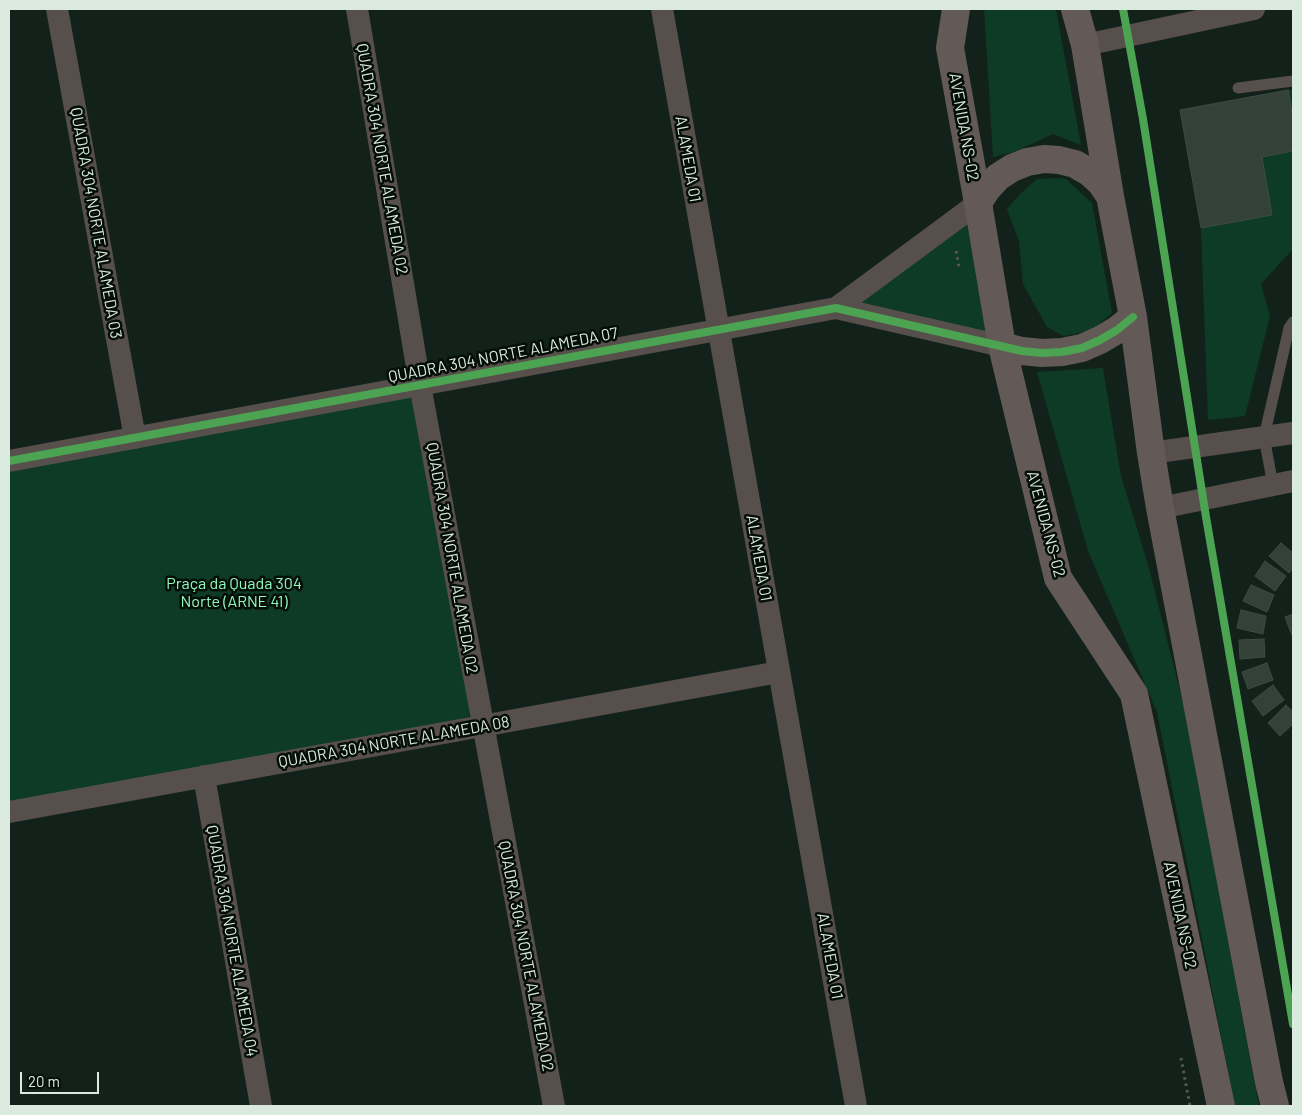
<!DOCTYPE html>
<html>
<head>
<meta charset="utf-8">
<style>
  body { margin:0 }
  #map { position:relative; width:1302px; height:1115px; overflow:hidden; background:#12221a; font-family:Barlow,sans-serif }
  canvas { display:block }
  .frame { position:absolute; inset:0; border:10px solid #daeadf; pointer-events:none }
  .scale { position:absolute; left:20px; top:1072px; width:79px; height:22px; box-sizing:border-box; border:2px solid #daeadf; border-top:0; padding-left:6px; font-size:15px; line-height:18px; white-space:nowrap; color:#daeadf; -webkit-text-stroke:4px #040e07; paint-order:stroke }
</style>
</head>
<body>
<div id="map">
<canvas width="1302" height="1115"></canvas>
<div class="frame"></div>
<div class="scale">20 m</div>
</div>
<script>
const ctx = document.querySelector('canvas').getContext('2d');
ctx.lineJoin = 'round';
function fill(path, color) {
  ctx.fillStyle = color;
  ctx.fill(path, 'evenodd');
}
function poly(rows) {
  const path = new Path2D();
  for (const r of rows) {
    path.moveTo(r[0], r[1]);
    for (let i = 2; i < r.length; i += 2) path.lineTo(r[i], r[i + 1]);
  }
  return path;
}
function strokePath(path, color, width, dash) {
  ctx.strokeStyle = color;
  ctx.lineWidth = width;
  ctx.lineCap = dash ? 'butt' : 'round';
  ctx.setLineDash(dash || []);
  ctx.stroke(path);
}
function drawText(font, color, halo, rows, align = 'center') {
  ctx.font = font + ' Barlow,sans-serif';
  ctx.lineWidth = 5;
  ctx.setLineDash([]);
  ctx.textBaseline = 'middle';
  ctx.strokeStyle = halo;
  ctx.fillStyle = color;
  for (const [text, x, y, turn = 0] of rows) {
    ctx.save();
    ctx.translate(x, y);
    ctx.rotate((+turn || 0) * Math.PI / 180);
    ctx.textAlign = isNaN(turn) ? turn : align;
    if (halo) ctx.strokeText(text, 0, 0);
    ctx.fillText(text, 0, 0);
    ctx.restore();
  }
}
fill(poly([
  [984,9,1056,9,1081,145,1053,134,1014,152,993,157],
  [1288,90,1293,90,1293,249,1261,284,1270,316,1245,416,1208,420,1201,228,1180,110],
  [1057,178,1066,179,1092,203,1112,313,1091,331,1063,336,1047,327,1023,284,1019,241,1007,209,1019,195,1037,179],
  [978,203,1002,346,836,308],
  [1103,368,1121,476,1149,568,1184,707,1259,1106,1235,1106,1157,712,1088,551,1037,372],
  [411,397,470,701,469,717,451,721,9,803,9,468]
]), '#0e3b25');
const building = poly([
  [1288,90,1293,118,1293,151,1262,157,1272,215,1201,228,1180,110,1288,90],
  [1281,543,1293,553,1293,568,1289,573,1269,556,1281,543],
  [1265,561,1286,576,1275,591,1255,576,1265,561],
  [1251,585,1274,595,1267,612,1243,601,1251,585],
  [1241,610,1266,616,1263,634,1237,628,1241,610],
  [1293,614,1293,638,1285,617,1293,614],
  [1264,639,1265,657,1240,659,1239,640,1264,639],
  [1267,663,1273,680,1248,689,1242,672,1267,663],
  [1273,685,1284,700,1263,716,1252,701,1273,685],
  [1286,705,1293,712,1293,724,1280,736,1268,723,1286,705]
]);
fill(building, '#344139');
strokePath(building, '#3d4c44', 1);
strokePath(poly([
  [956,251,959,267],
  [1181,1058,1190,1106]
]), '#595854', 3, [2.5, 4]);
strokePath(poly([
  [1238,88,1293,81],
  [1273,485,1264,437,1289,328,1293,322]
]), '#574f4b', 11);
strokePath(poly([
  [57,9,135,438],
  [357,9,420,385,554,1106],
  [662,9,856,1106],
  [1085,45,1254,9],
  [836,308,978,203],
  [1151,453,1293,433],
  [9,461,836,308,1002,346],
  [1160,508,1293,481],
  [204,776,261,1106],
  [9,812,779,672]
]), '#574f4b', 22);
strokePath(poly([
  [956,9,950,48,978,203,1002,346,1058,578,1134,694,1221,1106],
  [1075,9,1085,45,1110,196,1133,317,1151,453,1160,508,1269,1082,1275,1106],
  [978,203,987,189,998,177,1012,168,1027,162,1044,159,1059,160,1075,164,1089,172,1101,183,1110,196],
  [1002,346,1022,351,1042,353,1062,352,1082,348,1100,340,1117,330,1133,317]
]), '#635956', 28);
strokePath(poly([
  [1123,9,1143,119,1206,517,1293,1024],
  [9,461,836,308,1022,351,1042,353,1062,352,1082,348,1100,340,1117,330,1133,317]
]), '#4ca352', 8);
drawText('16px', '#daeadf', '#040e07', [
  ["AVENIDA NS-02",964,127,80],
  ["QUADRA 304 NORTE ALAMEDA 02",382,159,80],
  ["ALAMEDA 01",688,159,80],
  ["QUADRA 304 NORTE ALAMEDA 03",96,223,80],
  ["QUADRA 304 NORTE ALAMEDA 07",503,355,-11],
  ["AVENIDA NS-02",1046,524,75],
  ["QUADRA 304 NORTE ALAMEDA 02",452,558,80],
  ["ALAMEDA 01",759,558,80],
  ["QUADRA 304 NORTE ALAMEDA 08",394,742,-10],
  ["AVENIDA NS-02",1180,915,78],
  ["QUADRA 304 NORTE ALAMEDA 04",232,941,80],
  ["QUADRA 304 NORTE ALAMEDA 02",526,956,79],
  ["ALAMEDA 01",830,956,80]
]);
drawText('16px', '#8efabd', '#040e07', [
  ["Praça da Quada 304",234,584],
  ["Norte (ARNE 41)",234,602]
]);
</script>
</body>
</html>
